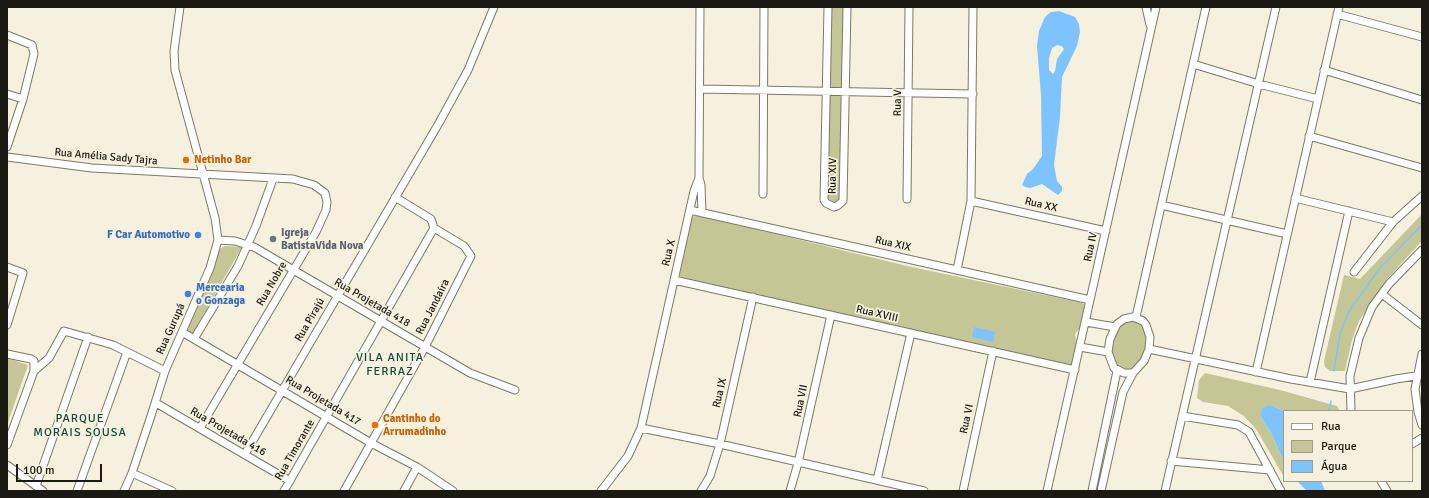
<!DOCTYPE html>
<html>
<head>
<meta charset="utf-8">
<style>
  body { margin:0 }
  #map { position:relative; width:1429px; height:498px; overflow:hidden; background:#f5f1de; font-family:Signika,sans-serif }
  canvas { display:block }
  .frame { position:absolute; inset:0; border:8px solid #1a1912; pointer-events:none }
  .legend { position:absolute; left:1283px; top:410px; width:130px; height:72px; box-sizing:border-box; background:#f5f1de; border:1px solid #9d9b8c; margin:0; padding:5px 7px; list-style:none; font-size:12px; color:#1a1912 }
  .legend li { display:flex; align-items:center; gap:8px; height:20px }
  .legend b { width:20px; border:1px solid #9d9b8c }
  .scale { position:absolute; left:16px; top:464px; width:86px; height:18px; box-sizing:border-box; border:2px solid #1a1912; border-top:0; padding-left:5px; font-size:12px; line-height:14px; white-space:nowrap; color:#1a1912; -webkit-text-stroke:3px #f5f1de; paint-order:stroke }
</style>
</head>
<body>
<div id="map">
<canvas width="1429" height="498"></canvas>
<div class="frame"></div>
<ul class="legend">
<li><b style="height:5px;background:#fff"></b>Rua</li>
<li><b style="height:11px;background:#c4c795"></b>Parque</li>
<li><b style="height:11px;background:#7dc4fe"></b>Água</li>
</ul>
<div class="scale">100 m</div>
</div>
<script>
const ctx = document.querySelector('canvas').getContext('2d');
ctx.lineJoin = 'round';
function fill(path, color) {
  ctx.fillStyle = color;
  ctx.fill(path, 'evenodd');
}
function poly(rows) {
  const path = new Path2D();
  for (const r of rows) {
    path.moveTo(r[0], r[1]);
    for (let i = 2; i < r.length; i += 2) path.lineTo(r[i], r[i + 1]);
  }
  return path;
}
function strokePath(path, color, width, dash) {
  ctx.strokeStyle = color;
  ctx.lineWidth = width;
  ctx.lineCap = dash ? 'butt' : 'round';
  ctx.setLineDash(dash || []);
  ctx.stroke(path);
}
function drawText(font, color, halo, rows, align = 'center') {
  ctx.font = font + ' Signika,sans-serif';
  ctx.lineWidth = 3.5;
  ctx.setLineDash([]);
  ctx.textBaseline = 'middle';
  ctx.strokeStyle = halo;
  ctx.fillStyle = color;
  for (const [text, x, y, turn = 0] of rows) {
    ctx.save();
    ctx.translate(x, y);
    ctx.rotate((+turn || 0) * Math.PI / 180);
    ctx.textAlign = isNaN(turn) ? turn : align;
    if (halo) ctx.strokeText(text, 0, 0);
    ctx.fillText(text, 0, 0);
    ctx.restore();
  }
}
fill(poly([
  [830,7,845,7,844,86,841,88,832,87,830,84],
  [833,95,842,95,840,200,834,203,827,198,830,97],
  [1422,214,1422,241,1387,279,1359,321,1352,340,1345,371,1330,371,1325,367,1324,361,1344,275,1360,279],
  [698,215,907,266,1083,303,1085,306,1083,324,1075,334,1077,347,1072,366,681,279,679,275,691,219,694,216],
  [225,246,242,247,193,333,184,329,218,250],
  [1133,320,1143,326,1147,342,1144,356,1132,370,1125,370,1116,366,1111,352,1113,340,1120,326,1125,321],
  [7,358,28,365,7,425],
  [1205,373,1280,390,1337,406,1340,411,1284,411,1270,405,1261,417,1272,435,1284,462,1284,477,1256,429,1244,416,1228,406,1203,402,1197,398,1199,380]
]), '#c4c795');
fill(poly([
  [1059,11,1075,17,1079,24,1080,32,1077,46,1062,77,1060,117,1054,165,1057,181,1062,187,1062,191,1058,195,1042,184,1030,188,1025,187,1022,185,1027,174,1033,169,1042,156,1041,95,1037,46,1039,31,1045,17,1051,12],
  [1057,45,1062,46,1064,49,1057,59,1055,71,1053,74,1049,70,1049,58,1052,48],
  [974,327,995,332,993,342,972,337],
  [1270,405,1284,411,1284,462,1272,435,1261,417,1262,408],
  [1297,481,1321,481,1325,491,1307,491]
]), '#7dc4fe');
strokePath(poly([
  [1334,371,1340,334,1348,313,1379,269,1422,225],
  [1329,411,1331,401]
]), '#7dc4fe', 1.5);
const minor = poly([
  [828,7,824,200,826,203,834,207,837,206,843,201,847,7],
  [1146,7,1150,25],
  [1337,14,1422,37],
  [7,35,32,45,34,54,23,99,7,147],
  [1193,64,1259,84,1318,99],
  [1324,70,1422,100],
  [701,89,973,94],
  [7,94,23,99],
  [1309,136,1422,168],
  [7,157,92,168,293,179,314,185,325,193,327,202,326,210,316,232,200,428],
  [699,178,701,185,702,213],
  [763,194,764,7],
  [1295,198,1393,222],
  [907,199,909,7],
  [971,201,1106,231],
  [1161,205,1287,234],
  [690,210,1090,300],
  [218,240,235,241,254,247,470,373,515,390],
  [7,267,23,273,7,325],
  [957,270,971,201,973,7],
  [1354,272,1393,222,1422,196],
  [674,280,1075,370],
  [1382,294,1422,325],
  [1136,317,1206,7],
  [1086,322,1115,327],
  [182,332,371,443,417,467,453,491],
  [194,339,238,266,256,226,273,179],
  [1080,347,1108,352],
  [1149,349,1291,379,1350,389,1396,379,1422,375],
  [7,354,31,359,34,361,34,371],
  [1422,354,1415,389,1418,412,1422,425],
  [1256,372,1339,7],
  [1310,382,1349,211],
  [156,403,290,481],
  [1351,411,1350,376,1359,338,1372,307,1389,284,1422,250],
  [1182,416,1238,425,1249,432,1281,491],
  [641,428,720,444,924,491],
  [1412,444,1422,438],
  [7,445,34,371,49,358,64,331,113,345,165,371],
  [245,454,439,123,468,70,494,7],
  [1171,461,1270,470],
  [7,465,43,491],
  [132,473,172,491],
  [877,480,911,333],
  [1381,481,1387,491],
  [36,486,88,337],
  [77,491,127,352],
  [124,491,132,473,151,416,165,371,210,268,218,240,215,218,175,70,174,51,180,7],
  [284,491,434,228,431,219,395,197],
  [344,491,425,347,471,256,464,246,434,228],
  [404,491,417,467],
  [601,491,628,456,641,428,694,191,699,178,700,7],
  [701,491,710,476,720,444,753,297],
  [790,491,798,463,831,315],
  [963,491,993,351],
  [1047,491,1156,7],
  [1092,491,1117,371],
  [1101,491,1123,392,1133,373,1144,361,1149,349,1150,337,1146,325,1143,321,1133,317,1124,319,1117,324,1110,339,1108,352,1114,368,1124,373,1133,373],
  [1165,491,1276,7]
]);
strokePath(minor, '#7c7867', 9);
strokePath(minor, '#fff', 7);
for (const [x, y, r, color] of [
  [186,160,4,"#e8710a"],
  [198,235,4,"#3f7fe0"],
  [273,239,4,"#6b7280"],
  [188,294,4,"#3f7fe0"],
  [375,425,4,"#e8710a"]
]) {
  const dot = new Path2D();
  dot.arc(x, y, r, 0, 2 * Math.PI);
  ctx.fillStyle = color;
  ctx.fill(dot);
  strokePath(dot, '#f5f1de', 1.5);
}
drawText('11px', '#1a1912', '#f5f1de', [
  ["Rua V",898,103,-89],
  ["Rua Amélia Sady Tajra",106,157,5],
  ["Rua XIV",833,176,-89],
  ["Rua XX",1041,205,13],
  ["Rua XIX",893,244,13],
  ["Rua IV",1091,247,-78],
  ["Rua X",669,253,-77],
  ["Rua Nobre",272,284,-60],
  ["Rua Projetada 418",372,303,30],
  ["Rua Jandaíra",433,307,-63],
  ["Rua XVIII",877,314,13],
  ["Rua Pirajú",310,320,-60],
  ["Rua Gurupá",171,329,-66],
  ["Rua IX",720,393,-77],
  ["Rua Projetada 417",323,401,31],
  ["Rua VII",801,401,-78],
  ["Rua VI",967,419,-78],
  ["Rua Projetada 416",228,432,30],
  ["Rua Timorante",295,450,-60]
]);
drawText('bold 11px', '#c56008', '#f5f1de', [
  ["Netinho Bar",194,160],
  ["Cantinho do",383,419],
  ["Arrumadinho",383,432]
], 'left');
drawText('bold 11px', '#5b616d', '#f5f1de', [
  ["Igreja",281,233],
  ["BatistaVida Nova",281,246]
], 'left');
drawText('bold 11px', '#366cbe', '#f5f1de', [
  ["F Car Automotivo",190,235],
  ["Mercearia",196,288,"left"],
  ["o Gonzaga",196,301,"left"]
], 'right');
ctx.letterSpacing = '1px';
drawText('12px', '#13493c', '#f5f1de', [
  ["VILA ANITA",390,358],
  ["FERRAZ",390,372],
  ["PARQUE",80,419],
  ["MORAIS SOUSA",80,433]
]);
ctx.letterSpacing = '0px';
</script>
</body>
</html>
